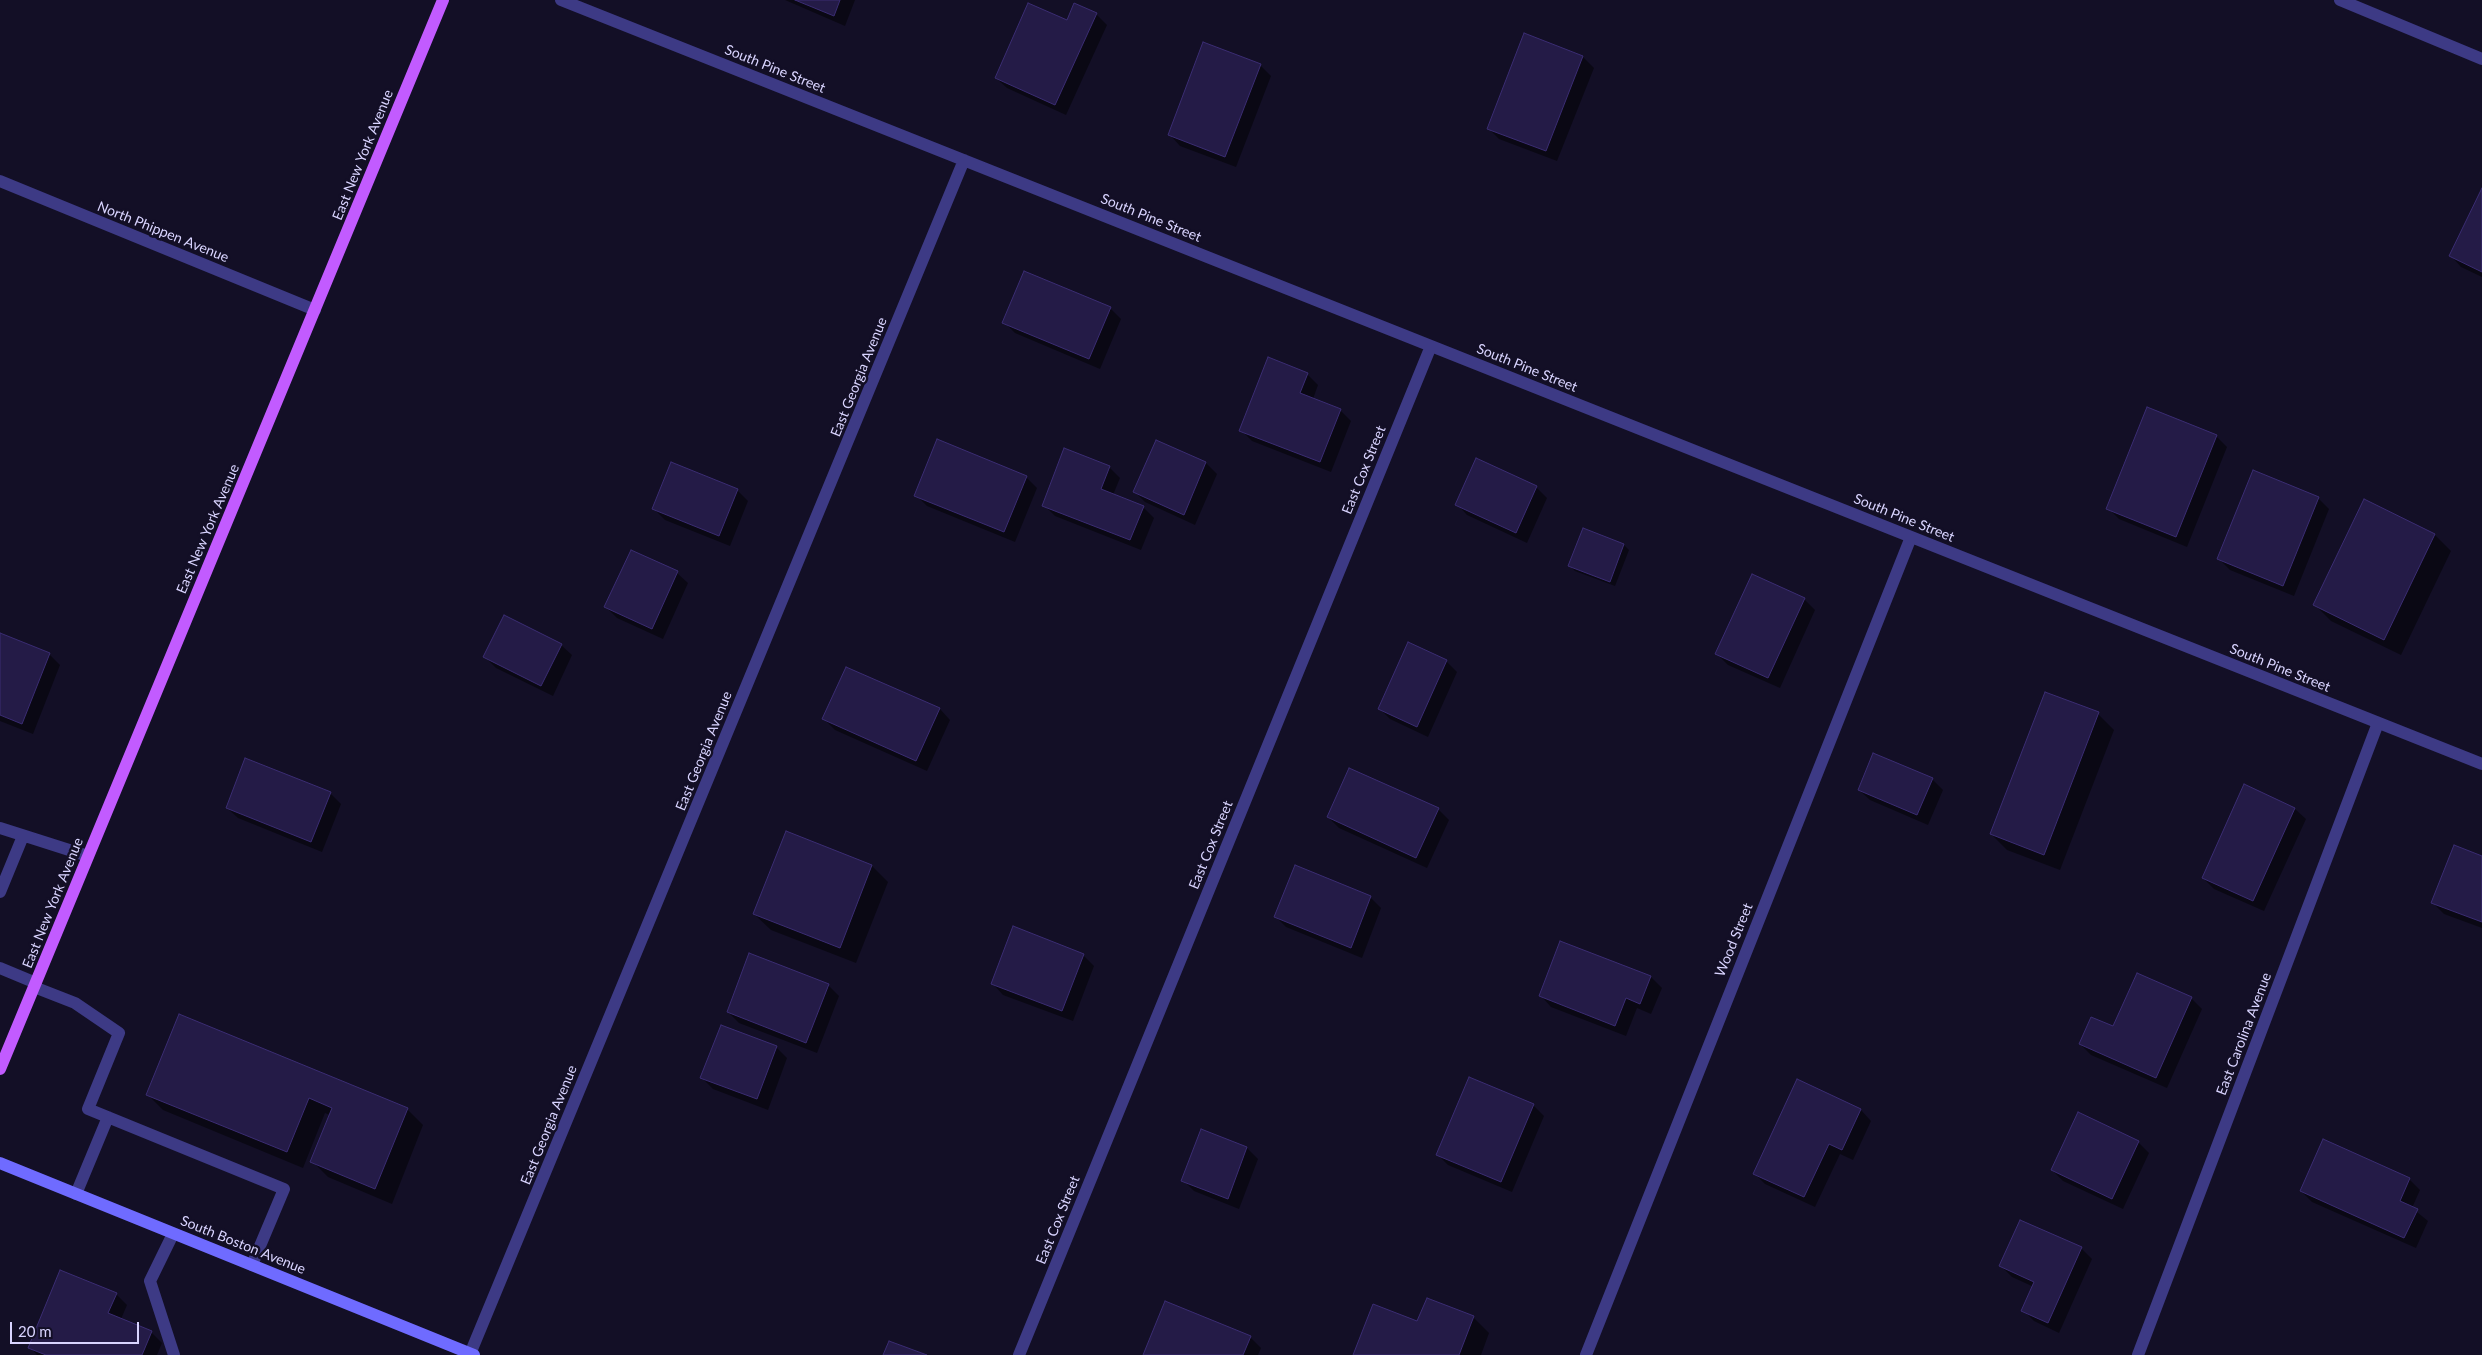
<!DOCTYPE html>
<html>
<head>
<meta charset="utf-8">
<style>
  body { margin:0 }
  #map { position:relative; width:2482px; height:1355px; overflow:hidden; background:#130f26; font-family:Lato,sans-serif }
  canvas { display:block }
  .scale { position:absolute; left:10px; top:1322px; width:129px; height:22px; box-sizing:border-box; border:2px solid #d9d4ff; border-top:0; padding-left:6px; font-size:15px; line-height:18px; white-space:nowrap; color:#d9d4ff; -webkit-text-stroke:4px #130f26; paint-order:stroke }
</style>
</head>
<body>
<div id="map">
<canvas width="2482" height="1355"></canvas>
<div class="scale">20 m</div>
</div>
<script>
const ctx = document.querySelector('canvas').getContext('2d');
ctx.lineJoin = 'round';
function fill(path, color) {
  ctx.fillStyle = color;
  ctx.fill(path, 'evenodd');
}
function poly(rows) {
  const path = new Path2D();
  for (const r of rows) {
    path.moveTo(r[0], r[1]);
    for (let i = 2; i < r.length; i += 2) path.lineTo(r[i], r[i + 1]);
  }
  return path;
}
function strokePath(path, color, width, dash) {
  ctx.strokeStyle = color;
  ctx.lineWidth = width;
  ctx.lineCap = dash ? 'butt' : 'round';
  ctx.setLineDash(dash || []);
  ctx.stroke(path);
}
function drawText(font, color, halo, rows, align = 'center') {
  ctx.font = font + ' Lato,sans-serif';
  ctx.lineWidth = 5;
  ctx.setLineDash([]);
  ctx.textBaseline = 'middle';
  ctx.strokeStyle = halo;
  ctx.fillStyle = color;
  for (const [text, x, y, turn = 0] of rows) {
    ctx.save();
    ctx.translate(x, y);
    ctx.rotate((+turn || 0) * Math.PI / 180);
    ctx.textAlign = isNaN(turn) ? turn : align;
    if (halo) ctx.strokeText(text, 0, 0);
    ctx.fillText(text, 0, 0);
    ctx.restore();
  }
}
fill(poly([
  [785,0,855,0,845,26],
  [1096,14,1107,25,1066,115,1007,88,996,78,1067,21],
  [1525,35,1583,57,1594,68,1557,161,1499,139,1488,128],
  [1260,65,1271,76,1236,167,1180,146,1170,135],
  [2482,191,2482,277,2461,267,2451,256],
  [1110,308,1121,319,1100,369,1015,333,1004,322],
  [1307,374,1318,385,1313,399,1340,410,1351,421,1331,472,1252,441,1241,430],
  [2216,436,2227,447,2187,547,2119,519,2108,508],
  [1157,441,1206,463,1217,474,1195,525,1145,502,1134,491],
  [1477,460,1536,487,1547,498,1527,543,1467,515,1457,504],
  [1109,467,1120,478,1113,495,1143,507,1154,518,1141,550,1055,516,1044,505],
  [1026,477,1037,488,1015,542,927,506,916,495],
  [737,490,748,501,730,546,665,520,654,509],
  [2318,498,2329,509,2294,596,2230,570,2219,559],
  [2365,501,2435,535,2451,551,2401,655,2331,621,2315,605],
  [1624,545,1629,550,1615,586,1575,571,1570,566],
  [677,573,688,583,663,639,617,618,606,607],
  [1804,599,1815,610,1780,688,1728,665,1717,654],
  [0,634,49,654,60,665,33,734,0,721],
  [561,645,572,655,553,696,496,668,485,657],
  [1446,661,1457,672,1428,737,1390,719,1379,708],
  [846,668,940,709,950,720,927,771,835,730,824,719],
  [2098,714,2114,730,2060,870,2007,850,1991,834],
  [1932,779,1943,790,1928,825,1870,800,1859,790],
  [330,793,341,804,322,852,238,818,227,808],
  [1438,809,1449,820,1427,868,1339,828,1328,817],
  [2295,809,2306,819,2264,911,2214,889,2203,878],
  [2482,857,2482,928,2444,914,2433,903],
  [872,866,888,882,856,963,771,930,754,914],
  [1370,897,1381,908,1362,958,1286,927,1275,916],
  [1561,942,1651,977,1662,988,1651,1014,1637,1008,1626,1036,1551,1007,1541,996],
  [1083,955,1094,966,1073,1021,1003,995,993,984],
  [828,985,839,996,817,1053,739,1023,728,1012],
  [2191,998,2202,1009,2167,1088,2091,1055,2080,1044],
  [180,1015,407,1109,423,1125,392,1204,328,1177,312,1161,330,1115,325,1113,303,1168,163,1110,147,1094],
  [776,1047,787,1058,768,1110,713,1089,702,1078],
  [1797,1081,1861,1110,1871,1121,1853,1160,1840,1154,1815,1207,1765,1184,1754,1173],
  [1533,1105,1544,1116,1512,1192,1448,1165,1438,1155],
  [1201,1131,1247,1148,1258,1159,1239,1209,1194,1191,1183,1180],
  [2138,1142,2149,1153,2123,1209,2063,1181,2052,1170],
  [2409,1179,2420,1190,2412,1208,2428,1221,2416,1248,2312,1202,2301,1191],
  [2081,1248,2092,1259,2059,1333,2034,1321,2023,1310,2034,1287,2012,1277,2001,1266],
  [116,1294,127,1305,121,1319,151,1332,162,1343,157,1355,37,1355,30,1347],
  [1473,1317,1489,1333,1481,1355,1354,1355,1418,1323],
  [1250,1337,1261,1348,1258,1355,1145,1355]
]), '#0007');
const building = poly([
  [795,0,840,0,834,16,795,0],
  [1028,3,1067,20,1074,3,1097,13,1055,105,995,78,1028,3],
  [1524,33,1583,56,1546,151,1487,129,1524,33],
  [1203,42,1261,64,1225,157,1168,135,1203,42],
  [2482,188,2482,272,2449,256,2482,188],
  [1024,271,1111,307,1089,359,1002,323,1024,271],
  [1268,357,1308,373,1300,393,1341,409,1320,462,1239,431,1268,357],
  [2147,407,2217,435,2176,537,2106,509,2147,407],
  [937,439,1027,476,1004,532,914,496,937,439],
  [1156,440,1206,462,1184,515,1133,492,1156,440],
  [1064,448,1110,466,1101,489,1144,506,1130,540,1042,506,1064,448],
  [1476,458,1537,486,1516,533,1455,505,1476,458],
  [671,462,738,489,719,536,652,509,671,462],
  [2253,470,2319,497,2283,586,2217,559,2253,470],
  [2364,499,2435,534,2384,640,2313,605,2364,499],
  [1583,528,1624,544,1610,582,1568,566,1583,528],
  [631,550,678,571,652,629,604,607,631,550],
  [1752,574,1805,598,1768,678,1715,654,1752,574],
  [504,615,562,644,541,686,483,657,504,615],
  [0,633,50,653,22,724,0,715,0,633],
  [1408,642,1447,660,1417,727,1378,709,1408,642],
  [846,667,940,708,916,761,822,719,846,667],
  [2045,692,2099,712,2044,855,1990,834,2045,692],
  [1873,753,1933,778,1917,815,1858,790,1873,753],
  [245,758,331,792,311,842,226,808,245,758],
  [1349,768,1439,808,1416,858,1327,817,1349,768],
  [2244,784,2295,808,2253,901,2202,878,2244,784],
  [786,831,872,865,840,948,753,914,786,831],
  [2454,845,2482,856,2482,922,2431,903,2454,845],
  [1295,865,1371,896,1351,948,1274,917,1295,865],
  [1013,926,1084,954,1062,1011,991,984,1013,926],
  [1560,941,1651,976,1640,1004,1626,998,1615,1026,1539,996,1560,941],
  [749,953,829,984,806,1043,727,1012,749,953],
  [2137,973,2192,997,2156,1078,2079,1044,2091,1017,2113,1026,2137,973],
  [179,1014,408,1108,375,1189,310,1162,332,1108,309,1098,287,1152,146,1095,179,1014],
  [721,1025,777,1046,757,1099,700,1078,721,1025],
  [1469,1077,1534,1104,1501,1182,1436,1155,1469,1077],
  [1797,1079,1861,1109,1842,1150,1829,1144,1804,1197,1753,1174,1797,1079],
  [2078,1112,2139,1141,2112,1199,2051,1170,2078,1112],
  [1201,1129,1247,1147,1228,1199,1181,1181,1201,1129],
  [2323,1139,2410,1178,2400,1201,2418,1209,2404,1238,2300,1191,2323,1139],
  [2020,1220,2082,1247,2048,1323,2021,1311,2034,1282,1999,1266,2020,1220],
  [60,1270,117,1293,108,1313,152,1331,142,1355,46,1355,28,1348,60,1270],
  [1427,1298,1474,1316,1459,1355,1353,1355,1373,1304,1417,1321,1427,1298],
  [1165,1301,1251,1336,1243,1355,1143,1355,1165,1301],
  [889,1341,927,1355,883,1355,889,1341]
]);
fill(building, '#241b47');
strokePath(building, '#3b2d73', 1);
strokePath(poly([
  [0,828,88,856],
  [0,892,23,836],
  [0,968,36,983],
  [34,987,75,1003,119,1033,88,1109,284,1189,252,1265],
  [76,1194,108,1117],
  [173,1234,150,1281,174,1355]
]), '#3d3a85', 12);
strokePath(poly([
  [561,0,2482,764],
  [2340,0,2482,59],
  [0,181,315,310],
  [470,1354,964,160],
  [1019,1355,1431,346],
  [1586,1355,1911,537],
  [2138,1355,2378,723]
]), '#3d3a85', 12);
strokePath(poly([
  [0,1163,474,1355]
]), '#6f6bff', 12);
strokePath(poly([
  [0,1069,443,0]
]), '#c25bff', 12);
drawText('14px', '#d9d4ff', '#130f26', [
  ["South Pine Street",775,69,22],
  ["East New York Avenue",363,155,-68],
  ["South Pine Street",1151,218,22],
  ["North Phippen Avenue",163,232,22],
  ["South Pine Street",1527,368,22],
  ["East Georgia Avenue",859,377,-68],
  ["East Cox Street",1364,470,-68],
  ["South Pine Street",1904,518,22],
  ["East New York Avenue",208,529,-67],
  ["South Pine Street",2280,668,22],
  ["East Georgia Avenue",704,751,-68],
  ["East Cox Street",1211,845,-68],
  ["East New York Avenue",53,903,-68],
  ["Wood Street",1734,940,-68],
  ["East Carolina Avenue",2244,1034,-69],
  ["East Georgia Avenue",549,1125,-68],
  ["East Cox Street",1058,1220,-68],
  ["South Boston Avenue",243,1245,22]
]);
</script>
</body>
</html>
